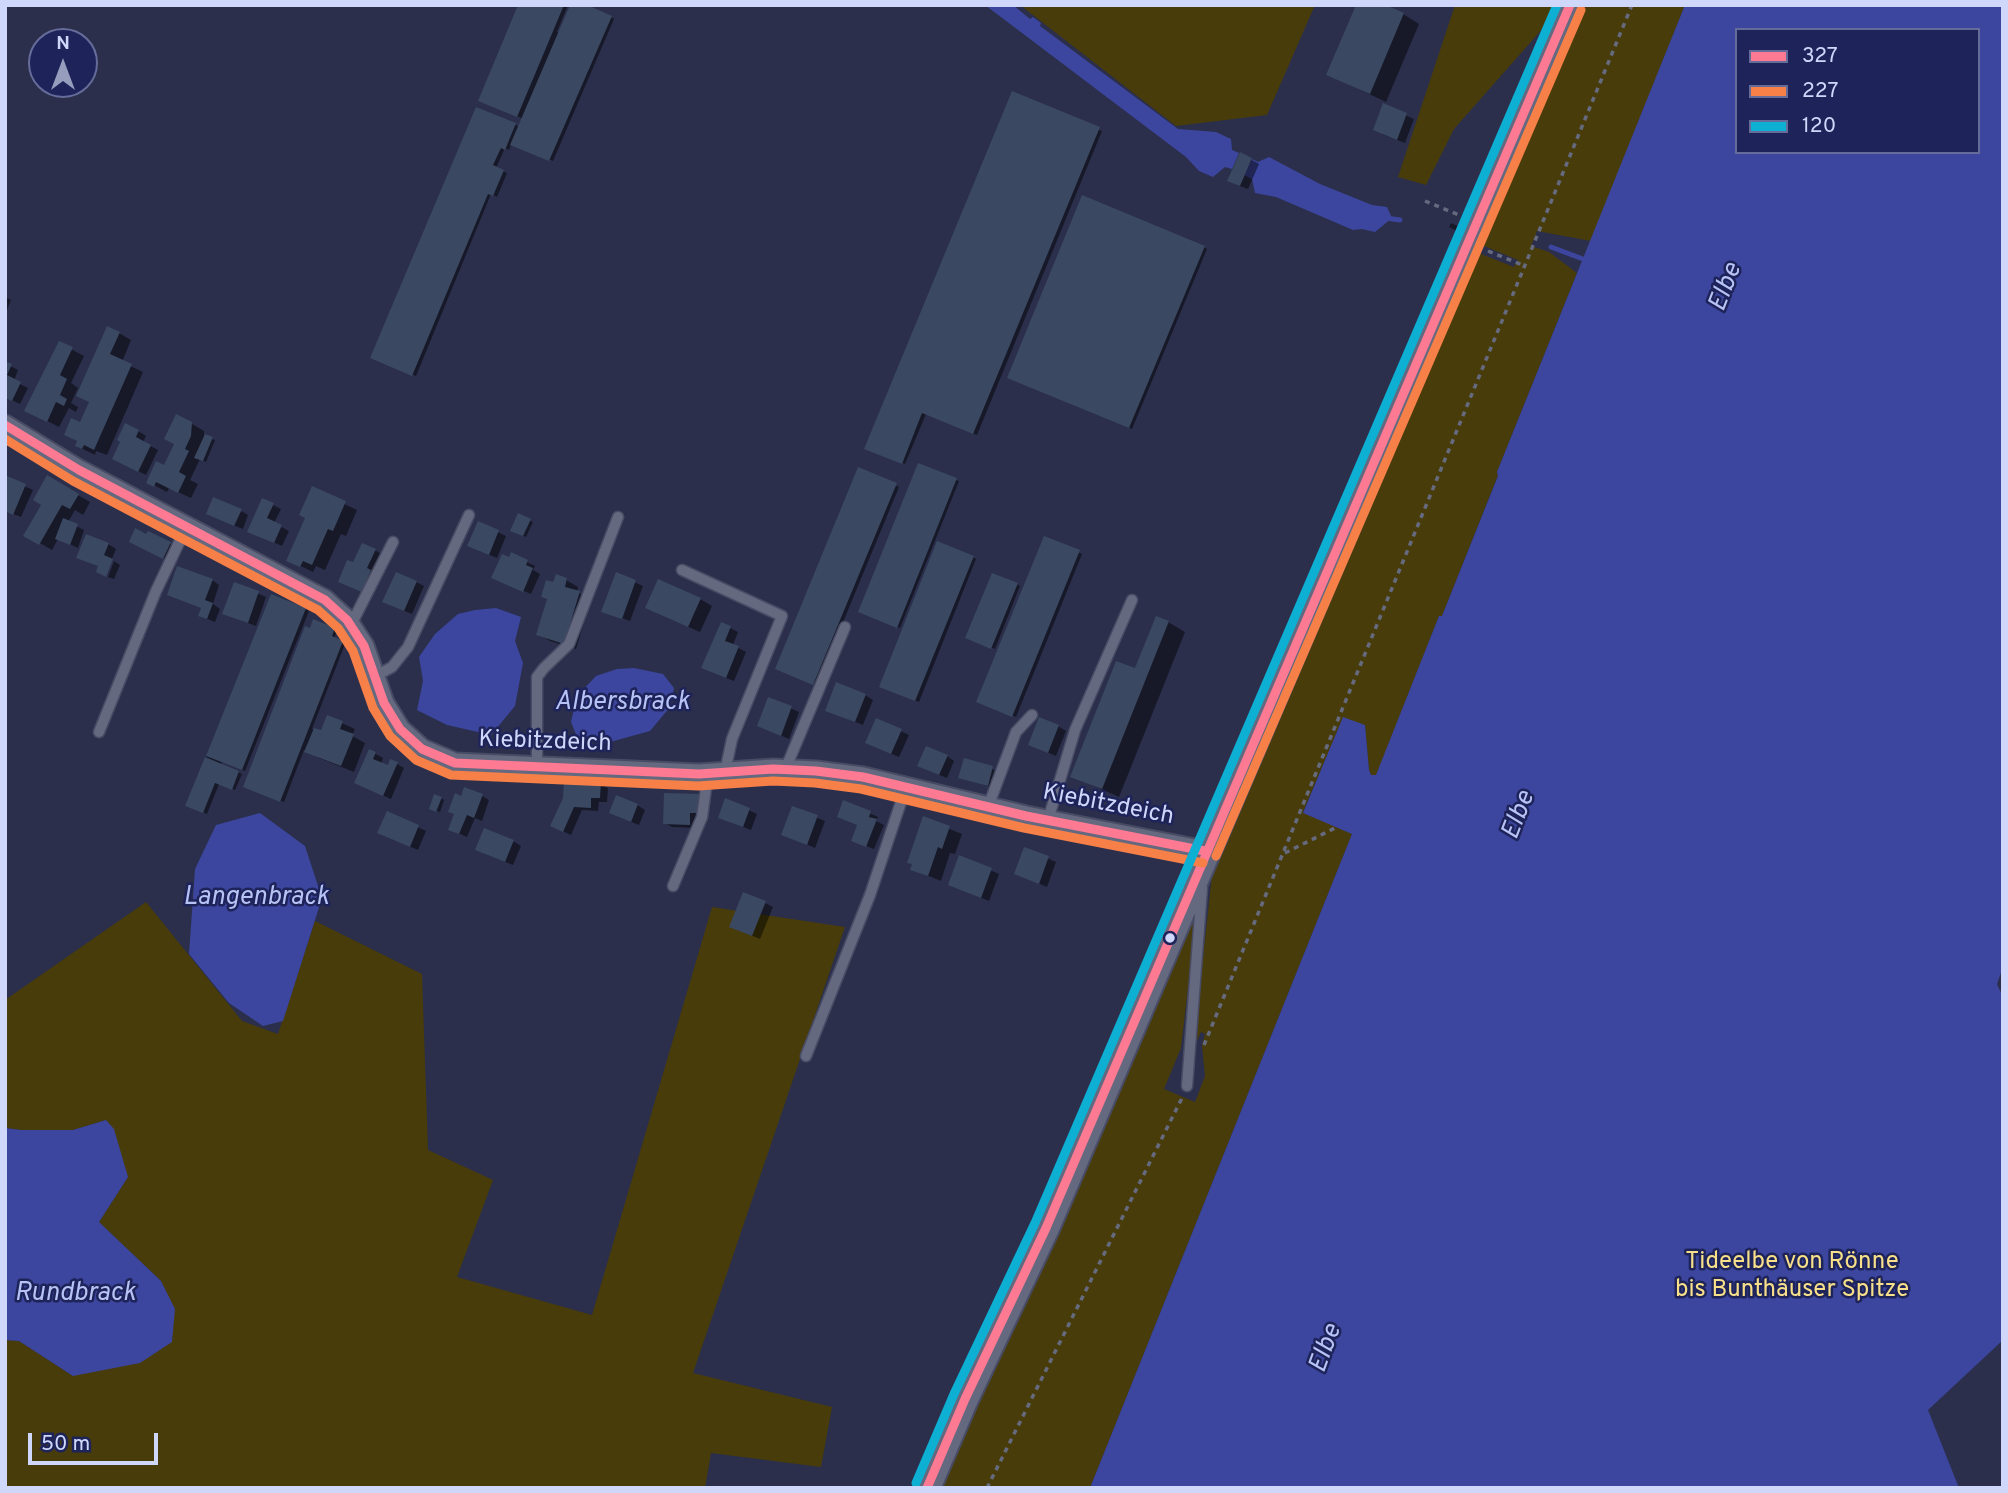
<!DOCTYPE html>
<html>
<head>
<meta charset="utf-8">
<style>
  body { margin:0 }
  #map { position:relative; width:2008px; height:1493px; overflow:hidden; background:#2b2f4c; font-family:Overpass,sans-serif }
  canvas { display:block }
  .frame { position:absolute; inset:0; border:7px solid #cfd8fa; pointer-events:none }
  .legend { position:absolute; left:1735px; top:28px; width:245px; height:126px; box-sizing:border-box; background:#1e245a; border:2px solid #656c9a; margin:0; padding:9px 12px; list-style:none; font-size:21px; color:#cfd8fa }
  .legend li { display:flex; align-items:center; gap:14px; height:35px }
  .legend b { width:35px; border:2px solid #656c9a }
  .north { position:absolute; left:28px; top:28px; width:70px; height:70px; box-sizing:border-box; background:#1e245a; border:2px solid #656c9a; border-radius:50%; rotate:0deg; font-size:19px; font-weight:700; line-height:28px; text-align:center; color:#cfd8fa }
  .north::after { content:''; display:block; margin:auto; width:24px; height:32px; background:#969dbd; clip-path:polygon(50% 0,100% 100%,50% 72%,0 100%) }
  .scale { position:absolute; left:28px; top:1433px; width:130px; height:32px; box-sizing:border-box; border:4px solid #cfd8fa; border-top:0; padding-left:9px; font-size:21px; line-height:24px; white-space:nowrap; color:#cfd8fa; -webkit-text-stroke:5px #1e245a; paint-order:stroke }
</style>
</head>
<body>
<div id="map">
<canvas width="2008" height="1493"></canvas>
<div class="frame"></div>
<ul class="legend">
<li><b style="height:9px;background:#fe7a93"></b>327</li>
<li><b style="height:9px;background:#f78048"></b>227</li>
<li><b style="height:9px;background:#0dafd3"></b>120</li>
</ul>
<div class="north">N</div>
<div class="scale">50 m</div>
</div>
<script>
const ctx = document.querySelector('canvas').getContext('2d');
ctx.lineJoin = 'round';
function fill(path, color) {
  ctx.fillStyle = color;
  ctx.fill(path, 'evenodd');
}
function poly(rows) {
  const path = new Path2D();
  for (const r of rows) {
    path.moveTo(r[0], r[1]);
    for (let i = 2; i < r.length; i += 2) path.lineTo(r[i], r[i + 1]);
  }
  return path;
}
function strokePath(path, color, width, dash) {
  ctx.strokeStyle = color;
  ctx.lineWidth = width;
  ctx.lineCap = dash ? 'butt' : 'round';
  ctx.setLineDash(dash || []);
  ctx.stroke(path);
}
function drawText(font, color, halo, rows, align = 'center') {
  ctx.font = font + ' Overpass,sans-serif';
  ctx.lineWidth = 5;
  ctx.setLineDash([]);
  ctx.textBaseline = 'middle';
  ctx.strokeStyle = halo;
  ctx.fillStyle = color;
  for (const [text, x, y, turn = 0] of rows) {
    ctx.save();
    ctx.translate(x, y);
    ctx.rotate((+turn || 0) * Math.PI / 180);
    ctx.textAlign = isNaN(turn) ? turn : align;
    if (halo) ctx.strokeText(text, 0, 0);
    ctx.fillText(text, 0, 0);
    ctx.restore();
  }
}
fill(poly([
  [1020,5,1315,5,1267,115,1176,126],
  [1455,5,1554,5,1545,26,1454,129,1426,185,1398,177],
  [1580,5,1685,5,1591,241,1537,231,1531,246,1549,252,1577,273,1497,472,1498,475,1442,616,1439,616,1376,776,1371,775,1369,770,1365,725,1343,718,1303,812,1352,834,1090,1488,938,1488,1017,1321,1198,902,1181,1048,1164,1089,1195,1102,1205,1076,1202,1045,1205,1034,1201,1032,1193,1049,1213,866,1476,252,1514,267,1518,260,1479,244],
  [146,902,242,1021,278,1034,315,921,422,974,428,1150,493,1180,457,1277,592,1315,712,907,845,927,693,1373,832,1407,821,1467,711,1453,705,1488,5,1488,5,1340,19,1341,73,1376,161,1281,99,1222,128,1177,106,1120,73,1130,21,1130,5,1128,5,1000]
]), '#483c0a');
fill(poly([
  [985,5,1013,5,1030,19,1033,17,1041,23,1040,26,1178,129,1216,132,1231,139,1232,150,1239,153,1232,169,1225,167,1213,177,1199,171,1186,157],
  [1685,5,2003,5,2003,967,1997,984,2003,997,2003,1340,1928,1410,1959,1488,1090,1488,1352,834,1303,813,1343,717,1365,725,1369,770,1371,775,1376,775,1439,616,1442,616,1498,476,1497,472],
  [1737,30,1978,30,1978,152,1737,152],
  [1269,157,1320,184,1372,205,1387,207,1392,218,1375,232,1362,229,1353,230,1276,197,1255,193,1252,179,1244,175,1252,159,1258,162],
  [496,608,521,617,515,641,523,663,515,706,491,735,447,725,417,710,423,681,419,657,435,634,458,614,475,610],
  [634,668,663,674,674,688,670,707,650,731,603,744,577,737,571,722,577,696,596,676,617,669],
  [260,813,305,846,322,898,283,1021,263,1026,229,1003,189,954,195,869,216,825],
  [106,1120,114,1129,128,1177,99,1222,161,1281,175,1309,172,1342,140,1363,73,1376,19,1341,5,1340,5,1128,21,1130,73,1130]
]), '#3c469e');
fill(poly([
  [520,5,568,5,557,32,560,33,611,17,614,19,553,161,512,143,509,150,505,148,496,168,507,173,497,197,491,194,416,376,375,359,477,109,520,127,524,119,483,102],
  [1403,14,1419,24,1386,102,1329,75],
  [1013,93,1102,131,977,435,926,414,905,464,870,450],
  [1384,106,1414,119,1405,143,1382,134],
  [1241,154,1259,164,1248,189,1237,185],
  [1451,223,1460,227,1459,232,1449,227],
  [1204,247,1207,249,1132,429,1012,379],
  [5,297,11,300,7,310,5,310],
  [119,333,131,340,122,362,143,372,107,455,96,451,95,455,77,446,79,442,66,435,81,424,91,403,78,396],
  [59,343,84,356,71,383,78,388,71,403,78,407,76,412,69,408,59,427,39,417],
  [5,363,18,370,14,381,28,388,20,404,5,397],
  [192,424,204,431,204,436,215,440,206,462,200,459,190,480,198,484,191,498,169,488,167,492,148,482,164,467],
  [138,431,146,436,143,442,158,450,146,475,122,463],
  [859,469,899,487,817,685,780,670],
  [48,478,90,502,83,515,75,510,68,522,84,530,78,548,58,539,52,550,26,535,43,504],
  [8,479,33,490,21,517,5,511,5,485],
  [956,480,959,481,900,628,863,613],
  [313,489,357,510,346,536,341,534,325,570,316,566,313,572,288,560,307,518],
  [273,505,281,509,274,523,289,531,282,546,257,535],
  [241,511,248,515,243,529,216,518],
  [519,515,533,522,526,537,512,530],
  [479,523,506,536,497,558,477,550],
  [149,533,178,548,171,562,139,545],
  [1045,538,1082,554,1016,717,981,703],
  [108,544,116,549,105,576,107,567,84,559],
  [375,550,383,555,370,595,348,585,354,565],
  [512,555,535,566,533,570,540,574,531,594,501,581],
  [973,557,976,559,919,702,884,688],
  [114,561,120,565,114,579,108,577],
  [617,574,643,586,630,621,609,613],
  [212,580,219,585,213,604,220,609,215,622,200,616,203,608,169,594],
  [566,580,578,587,577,592,591,600,576,649,550,641,538,634,555,584],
  [416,582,424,586,412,614,392,606],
  [235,584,266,597,256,626,232,617],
  [1017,584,1020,586,995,649,971,640],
  [272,596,309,611,245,771,222,762,221,764,242,774,235,790,219,784,207,814,187,805],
  [700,599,712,606,700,632,659,614],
  [1168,622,1185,632,1119,797,1072,776],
  [722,624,738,632,733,645,746,652,734,681,711,672],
  [334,629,337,631,334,639,345,644,312,729,322,732,328,717,355,729,352,736,365,743,354,772,319,758,304,750,284,802,248,788],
  [865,695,873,700,863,725,835,714],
  [769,699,799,712,789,739,759,726],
  [877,720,909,735,899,757,875,747],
  [1058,726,1066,731,1056,756,1030,745],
  [370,751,383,758,381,764,388,767,397,764,404,768,391,799,364,787],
  [947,756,954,761,947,778,927,770],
  [965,760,1000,772,996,789,960,777],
  [600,784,608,788,607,802,599,802,598,811,582,810,571,835,552,826],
  [482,796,489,800,482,821,475,818,467,837,458,833,462,798],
  [700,796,708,801,697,828,672,827,665,823],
  [441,798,444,800,440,812,434,810],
  [726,800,757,814,751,830,728,821],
  [844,802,878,817,876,821,884,825,874,849,861,844,859,825],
  [637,805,645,810,639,825,619,817],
  [793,808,825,821,815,848,783,834],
  [387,813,426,831,418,850,387,837],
  [924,819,962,834,955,854,950,853,941,881,912,869],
  [513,841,521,846,513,865,485,854],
  [1025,849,1056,862,1047,887,1016,874],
  [960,857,999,874,989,901,950,885],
  [765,903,773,907,760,939,731,927]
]), '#0007');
strokePath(poly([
  [1386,218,1400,220],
  [1551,247,1583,259]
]), '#3c469e', 5);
fill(poly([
  [518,5,564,5,517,117,478,101],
  [570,5,587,5,612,16,549,161,510,145],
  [1356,5,1386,5,1404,13,1370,94,1326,75],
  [1012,91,1100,127,973,434,922,413,902,464,864,449],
  [1383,103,1407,113,1397,140,1373,130],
  [476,107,516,123,505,150,501,148,493,165,504,170,493,196,488,194,412,376,370,358],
  [1240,152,1252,158,1240,186,1227,181],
  [1082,195,1205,246,1129,428,1007,378],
  [107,326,120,332,110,354,132,364,94,450,84,445,82,449,75,446,77,441,64,435,71,418,80,422,89,402,76,396],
  [59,341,73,347,60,375,67,379,60,395,67,399,64,406,56,402,47,422,24,411],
  [5,361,12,364,7,375,21,382,12,401,5,398],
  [176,414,192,422,191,436,185,449,189,451,179,472,186,476,178,493,156,482,154,487,146,483,156,461,164,465,174,444,164,439],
  [125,423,139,430,136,437,151,445,138,472,112,459,120,442,117,440],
  [205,434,213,437,203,461,194,458],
  [918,463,957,478,897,628,858,612],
  [858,467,897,483,813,685,775,669],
  [47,475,79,494,70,509,62,505,39,545,23,536,41,505,33,500],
  [7,476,26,484,13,515,5,511],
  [312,486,346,501,333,531,328,529,312,565,303,561,300,567,286,561,305,518,299,515],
  [213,497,242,509,234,526,206,514],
  [262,498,274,503,267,518,282,525,274,543,247,532],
  [518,513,531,519,523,536,510,531],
  [63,518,78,524,70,545,55,539],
  [478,521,499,530,489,555,467,546],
  [135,528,146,534,148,531,171,542,163,559,129,542],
  [86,534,109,543,104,555,113,559,106,577,96,572,98,566,76,558],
  [1044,536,1080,550,1012,717,976,702],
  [937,541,974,556,915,701,879,687],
  [362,543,376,549,367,568,371,570,362,592,338,582,347,560,353,562],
  [511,552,528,560,526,565,533,568,523,592,491,578,502,554,509,557],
  [177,566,213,579,205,600,213,603,207,619,198,616,201,608,167,595],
  [396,572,417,581,404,611,382,602],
  [616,572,636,580,622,619,601,612],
  [992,573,1018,583,991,649,965,638],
  [556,574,567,578,565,587,580,591,564,644,536,635,547,599,541,597,546,580,553,582],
  [658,579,701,598,688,627,645,608],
  [234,582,259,591,248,623,222,614],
  [271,594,306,608,242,770,206,756],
  [1156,616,1169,621,1102,789,1070,777,1116,661,1135,668],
  [313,619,335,628,332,636,343,641,280,802,243,787,305,626,310,628],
  [721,622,731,626,725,641,739,646,726,678,701,668],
  [836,682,866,694,855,722,825,711],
  [768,697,792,706,781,736,757,726],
  [327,715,343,721,340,729,354,734,341,766,304,752,314,728,321,730],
  [1039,717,1059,725,1048,753,1028,745],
  [876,718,902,729,891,754,865,743],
  [926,746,948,755,939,775,917,766],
  [369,749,376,752,373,759,388,765,390,759,398,762,383,796,354,783],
  [205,757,239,771,232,790,215,783,203,813,185,806],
  [964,758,993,766,988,786,958,778],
  [564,780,601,782,600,798,591,798,591,808,574,807,563,832,550,826,563,798],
  [464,787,483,794,474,818,467,815,459,834,448,830,454,814,448,812,455,793,461,796],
  [664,793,700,794,700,813,690,813,690,825,663,824],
  [434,794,442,797,436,812,429,809],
  [616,795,638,804,631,822,609,813],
  [725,798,750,808,743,827,718,818],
  [843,800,871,811,869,817,877,819,866,847,851,841,857,825,837,817],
  [792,806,818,815,807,845,781,835],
  [387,811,419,825,410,847,377,833],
  [923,816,950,826,942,849,938,847,928,876,910,870,912,864,907,863],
  [484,828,514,840,505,862,475,850],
  [1024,847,1049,856,1039,884,1014,874],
  [959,855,992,868,981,898,948,885],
  [743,892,766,901,752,936,729,927]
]), '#3a4861');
const lane = poly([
  [682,570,782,616,732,739,725,772],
  [351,625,393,542],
  [374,677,392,667,408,647,469,515],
  [99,732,156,591,186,528],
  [537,767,537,677,544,668,569,644,618,517],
  [785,770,845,627],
  [988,807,1016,732,1032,715],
  [1048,820,1075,730,1132,600],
  [673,886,702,817,708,774],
  [806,1056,870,895,906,787],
  [1187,1086,1202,888]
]);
const street = poly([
  [5,425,79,470,325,600,347,620,364,646,384,703,400,729,422,749,455,763,699,774,773,769,816,771,863,777,1026,816,1205,851]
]);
const secondary = poly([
  [927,1488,965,1399,1046,1228,1570,5]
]);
strokePath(lane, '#484b64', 13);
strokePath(street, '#484b64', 23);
strokePath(secondary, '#484b64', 30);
strokePath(poly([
  [1425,201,1459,215],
  [1488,251,1525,266],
  [1285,853,1337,827],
  [1204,1045,1632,5],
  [987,1488,1182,1098]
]), '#666a7e', 3.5, [5, 5]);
strokePath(lane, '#65697f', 10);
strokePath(street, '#65697f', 19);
strokePath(secondary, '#65697f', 26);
strokePath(poly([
  [5,425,79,470,325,600,347,620,364,646,384,703,400,729,422,749,455,763,699,774,773,769,816,771,863,777,1026,816,1205,851],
  [927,1488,965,1399,1046,1228,1570,5]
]), '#fe7a93', 9);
strokePath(poly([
  [5,439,73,481,318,610,338,628,353,651,373,708,390,736,416,760,451,775,698,786,773,781,815,783,861,789,1024,828,1203,863],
  [1216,856,1581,10]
]), '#f78048', 9);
strokePath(poly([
  [916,1483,954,1394,1035,1223,1557,5]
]), '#0dafd3', 9);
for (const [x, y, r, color] of [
  [1170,938,6,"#cfd8fa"]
]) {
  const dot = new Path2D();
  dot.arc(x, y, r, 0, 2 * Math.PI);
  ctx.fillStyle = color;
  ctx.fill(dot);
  strokePath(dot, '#1e245a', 2.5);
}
drawText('24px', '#cfd8fa', '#1e245a', [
  ["Kiebitzdeich",545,743,2],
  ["Kiebitzdeich",1108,806,11]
]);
drawText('24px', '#f8e08b', '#1e245a', [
  ["Tideelbe von Rönne",1792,1263],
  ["bis Bunthäuser Spitze",1792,1291]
]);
drawText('italic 26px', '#b7c3f5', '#1e245a', [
  ["Elbe",1727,288,-69],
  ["Albersbrack",622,704],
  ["Elbe",1520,816,-69],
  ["Langenbrack",256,899],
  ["Rundbrack",75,1295],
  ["Elbe",1327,1349,-70]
]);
</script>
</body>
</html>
